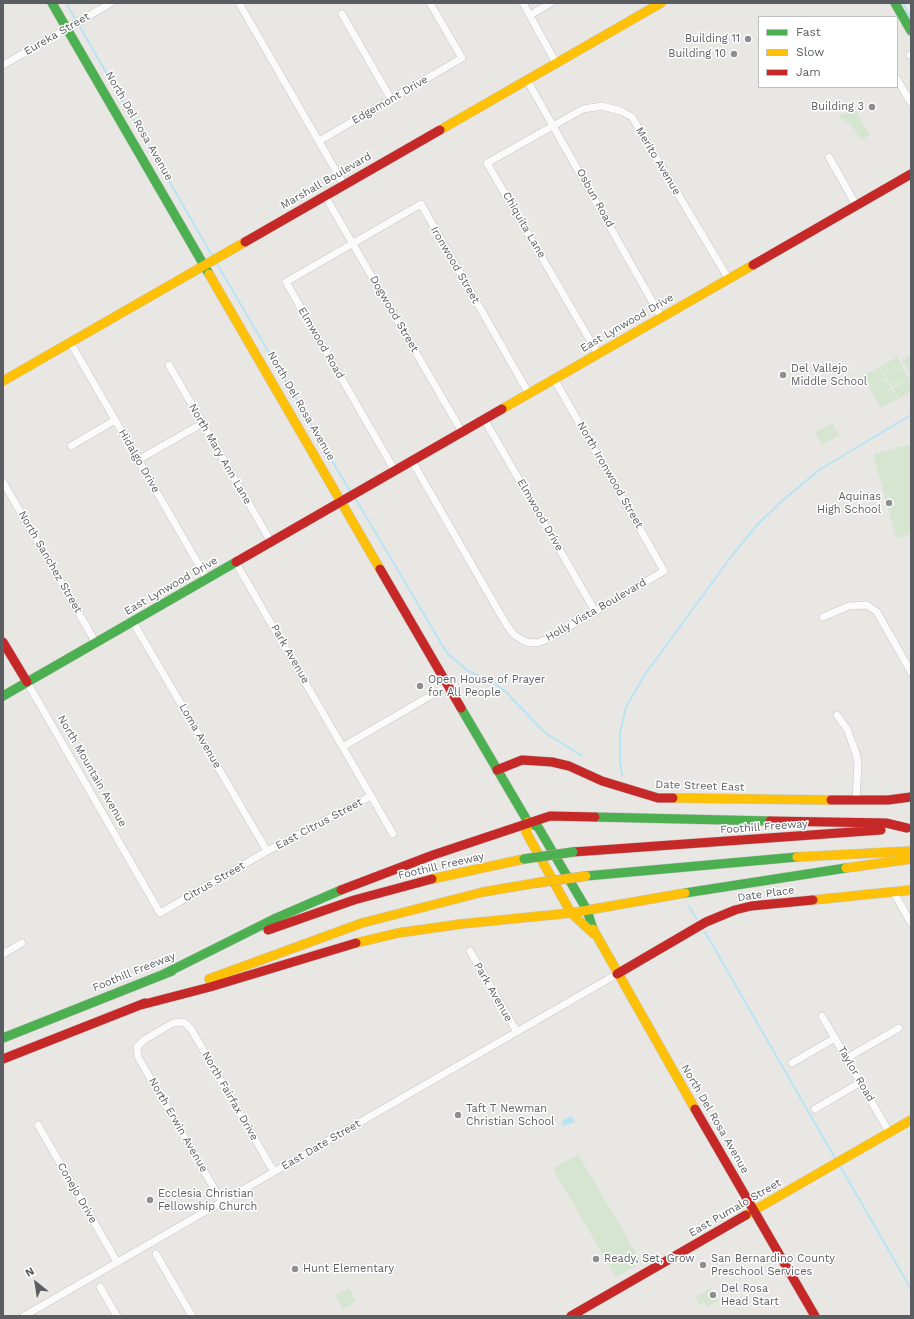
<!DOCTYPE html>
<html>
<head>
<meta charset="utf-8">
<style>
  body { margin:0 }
  #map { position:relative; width:914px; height:1319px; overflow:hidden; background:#e9e7e4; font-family:"Work Sans",sans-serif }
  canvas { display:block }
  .frame { position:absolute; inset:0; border:4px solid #5a5e61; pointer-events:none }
  .legend { position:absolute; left:758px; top:16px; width:140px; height:72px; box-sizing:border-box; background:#fff; border:1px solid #bdbfc0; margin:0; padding:5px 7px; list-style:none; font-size:12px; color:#5a5e61 }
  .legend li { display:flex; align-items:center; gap:8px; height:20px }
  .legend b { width:20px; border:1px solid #bdbfc0 }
  .north { position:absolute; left:16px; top:1263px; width:40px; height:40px; -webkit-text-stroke:3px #fff; paint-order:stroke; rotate:330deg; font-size:11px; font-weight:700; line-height:16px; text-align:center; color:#5a5e61 }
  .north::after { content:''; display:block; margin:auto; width:14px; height:18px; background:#5a5e61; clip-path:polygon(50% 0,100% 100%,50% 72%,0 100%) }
</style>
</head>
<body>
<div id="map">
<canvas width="914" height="1319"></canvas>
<div class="frame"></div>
<ul class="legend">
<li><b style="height:5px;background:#4caf50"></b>Fast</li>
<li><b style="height:5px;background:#ffc107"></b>Slow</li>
<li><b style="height:5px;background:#c62828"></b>Jam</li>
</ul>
<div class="north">N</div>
</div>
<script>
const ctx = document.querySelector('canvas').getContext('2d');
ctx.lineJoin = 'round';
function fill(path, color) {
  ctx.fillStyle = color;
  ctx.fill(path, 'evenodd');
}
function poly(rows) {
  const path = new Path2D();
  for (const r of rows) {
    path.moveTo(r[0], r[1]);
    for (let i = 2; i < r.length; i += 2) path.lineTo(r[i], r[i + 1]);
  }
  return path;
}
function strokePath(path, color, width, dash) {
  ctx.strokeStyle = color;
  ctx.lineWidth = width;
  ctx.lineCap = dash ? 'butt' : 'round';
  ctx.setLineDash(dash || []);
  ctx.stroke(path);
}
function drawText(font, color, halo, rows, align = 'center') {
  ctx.font = font + ' "Work Sans",sans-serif';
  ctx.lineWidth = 3;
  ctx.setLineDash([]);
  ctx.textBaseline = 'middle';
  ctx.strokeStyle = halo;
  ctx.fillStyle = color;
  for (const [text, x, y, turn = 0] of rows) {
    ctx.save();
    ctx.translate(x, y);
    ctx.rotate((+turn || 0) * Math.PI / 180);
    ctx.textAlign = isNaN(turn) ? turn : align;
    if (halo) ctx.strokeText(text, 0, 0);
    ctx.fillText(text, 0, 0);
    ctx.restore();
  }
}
fill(poly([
  [850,109,853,113,856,111,870,135,861,140,852,126,839,117,840,114,847,113],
  [911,355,911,375,902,360],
  [897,357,903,367,886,377,880,367],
  [879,367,885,377,868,387,862,376],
  [903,368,909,378,892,387,886,377],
  [885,378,891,388,875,398,869,387],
  [909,379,911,391,899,399,893,388],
  [892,389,898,399,881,408,875,398],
  [832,423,839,435,822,445,815,433],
  [911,444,911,534,896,538,873,454],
  [578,1154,642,1263,616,1277,553,1169],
  [349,1288,356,1301,343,1309,335,1296],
  [711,1288,718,1301,708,1307,704,1302,700,1305,695,1297]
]), '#d5e5cf');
fill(poly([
  [571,1116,575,1122,563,1126,562,1121]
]), '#b7e3f4');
strokePath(poly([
  [66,3,213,257],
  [903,3,911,19],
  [216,262,351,493],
  [355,498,447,653,467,670,495,684,507,693,544,732,582,756],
  [622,775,620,761,620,733,626,707,646,673,733,554,758,524,782,501,819,470,911,415],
  [689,906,697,919],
  [705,932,835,1158],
  [840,1166,911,1289]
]), '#b7e3f4', 2);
const street = poly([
  [239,3,344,185],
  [523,3,556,63],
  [342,14,391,99],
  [530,15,551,3],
  [910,55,911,55],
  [3,65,111,3],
  [897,79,911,103],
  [527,80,661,317],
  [319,141,462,58,430,3],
  [829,157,856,205],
  [325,196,462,432],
  [70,342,207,579],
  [598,354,487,163,583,109,602,106,621,111,632,117,728,278],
  [169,365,271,542],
  [484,419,595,611],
  [71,446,115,420],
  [138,460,203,423],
  [412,461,506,624,514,635,526,642,537,643,548,639,664,571,554,379],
  [395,471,286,282,421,204,529,394],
  [3,482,96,643],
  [236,563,393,834],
  [823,617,849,606,867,605,877,612,911,672],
  [133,622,267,851],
  [27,682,160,913,267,851,371,796],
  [837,715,847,729,856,753,858,763,856,800],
  [344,746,449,685],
  [893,891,911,923],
  [470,951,517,1032],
  [3,954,22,943],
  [822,1016,889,1132],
  [847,1058,899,1028],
  [792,1063,835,1038],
  [815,1109,861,1082],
  [38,1125,117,1262],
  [222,1202,138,1057,137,1047,144,1040,173,1023,184,1022,191,1029,274,1172],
  [156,1254,192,1316],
  [100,1287,117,1316],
  [24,1316,617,974]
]);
const fast = poly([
  [52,3,209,274],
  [895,3,911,31],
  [3,696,236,562],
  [461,708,528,822,538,827,587,910,593,929],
  [595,817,770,821],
  [586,876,797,857],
  [685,893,846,868],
  [164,974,274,919,341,890],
  [3,1038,172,971]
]);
const slow = poly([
  [440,130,661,3],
  [209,274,380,569],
  [3,381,245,242],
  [502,409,753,265],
  [673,798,831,800],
  [528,822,526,832,571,913,594,934],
  [797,857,911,851],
  [846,868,911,859],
  [432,879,524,859],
  [813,900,911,890],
  [593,929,695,1109],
  [356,943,398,933,461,924,571,913,685,893],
  [209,979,362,923,483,892,536,883],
  [746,1215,911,1120]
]);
const jam = poly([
  [245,242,440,130],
  [753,265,911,174],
  [236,562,502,409],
  [380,569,461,708],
  [3,642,27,682],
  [497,770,522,760,552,762,569,766,602,781,658,798,673,798],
  [831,800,888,800,911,797],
  [770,821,886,823,907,828],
  [573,852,881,830],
  [341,890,433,855,550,816,595,817],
  [268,930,354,900,432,879],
  [617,974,706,922,735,910,751,906,813,900],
  [137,1006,210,987,356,943],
  [3,1059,145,1003],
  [695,1109,815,1316],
  [571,1316,746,1215]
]);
strokePath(street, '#c5c5c5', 8);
strokePath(fast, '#c4c5c5', 10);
strokePath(slow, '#c4c5c5', 10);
strokePath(jam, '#c4c5c5', 10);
strokePath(street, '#fcfbfb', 7);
strokePath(fast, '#4caf50', 9);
strokePath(slow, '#ffc107', 9);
strokePath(jam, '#c62828', 9);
const fastBridge = poly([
  [524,859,573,852]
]);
const slowBridge = poly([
  [536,883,586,876]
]);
strokePath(fastBridge, '#bfab93', 10, []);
strokePath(slowBridge, '#bfab93', 10, []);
strokePath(fastBridge, '#4caf50', 9);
strokePath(slowBridge, '#ffc107', 9);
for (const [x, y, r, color] of [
  [748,39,4,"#8c8e8f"],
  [734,54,4,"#8c8e8f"],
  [872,107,4,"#8c8e8f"],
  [783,375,4,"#8c8e8f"],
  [889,503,4,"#8c8e8f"],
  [420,686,4,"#8c8e8f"],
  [458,1115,4,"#8c8e8f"],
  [150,1200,4,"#8c8e8f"],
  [596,1259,4,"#8c8e8f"],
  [703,1265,4,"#8c8e8f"],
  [295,1269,4,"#8c8e8f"],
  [713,1295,4,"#8c8e8f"]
]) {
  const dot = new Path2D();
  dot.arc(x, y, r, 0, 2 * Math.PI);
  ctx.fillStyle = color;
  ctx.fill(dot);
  strokePath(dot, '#fff', 1.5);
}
drawText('11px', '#5a5e61', '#fff', [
  ["Eureka Street",57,34,-30],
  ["Edgemont Drive",390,100,-30],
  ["North Del Rosa Avenue",139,126,60],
  ["Merito Avenue",658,161,59],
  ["Marshall Boulevard",326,181,-30],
  ["Osbun Road",595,198,61],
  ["Chiquita Lane",524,225,60],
  ["Ironwood Street",455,265,60],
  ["Dogwood Street",394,314,60],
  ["East Lynwood Drive",627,323,-30],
  ["Elmwood Road",321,343,60],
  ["North Del Rosa Avenue",301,406,60],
  ["North Mary Ann Lane",220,454,60],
  ["Hidalgo Drive",139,461,60],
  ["North Ironwood Street",610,475,60],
  ["Elmwood Drive",540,515,60],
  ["North Sanchez Street",50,562,60],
  ["East Lynwood Drive",171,586,-30],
  ["Holly Vista Boulevard",596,610,-30],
  ["Park Avenue",290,654,60],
  ["Loma Avenue",200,736,60],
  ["North Mountain Avenue",92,771,60],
  ["Date Street East",700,786,2],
  ["East Citrus Street",319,824,-28],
  ["Foothill Freeway",764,827,-4],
  ["Foothill Freeway",441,866,-13],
  ["Citrus Street",214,882,-30],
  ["Date Place",766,894,-8],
  ["Foothill Freeway",134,972,-22],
  ["Park Avenue",493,992,60],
  ["Taylor Road",856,1074,60],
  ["North Fairfax Drive",230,1096,60],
  ["North Del Rosa Avenue",715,1119,60],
  ["North Erwin Avenue",178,1125,60],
  ["East Date Street",321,1145,-30],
  ["Conejo Drive",77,1193,60],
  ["East Pumalo Street",735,1208,-30]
]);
drawText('11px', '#5a5e61', '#fff', [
  ["Building 11",740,39,"right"],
  ["Building 10",726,54,"right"],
  ["Building 3",864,107,"right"],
  ["Del Vallejo",791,369],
  ["Middle School",791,382],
  ["Aquinas",881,497,"right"],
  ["High School",881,510,"right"],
  ["Open House of Prayer",428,680],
  ["for All People",428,693],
  ["Taft T Newman",466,1109],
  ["Christian School",466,1122],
  ["Ecclesia Christian",158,1194],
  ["Fellowship Church",158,1207],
  ["Ready, Set, Grow",604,1259],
  ["San Bernardino County",711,1259],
  ["Preschool Services",711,1272],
  ["Hunt Elementary",303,1269],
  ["Del Rosa",721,1289],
  ["Head Start",721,1302]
], 'left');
</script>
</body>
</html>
